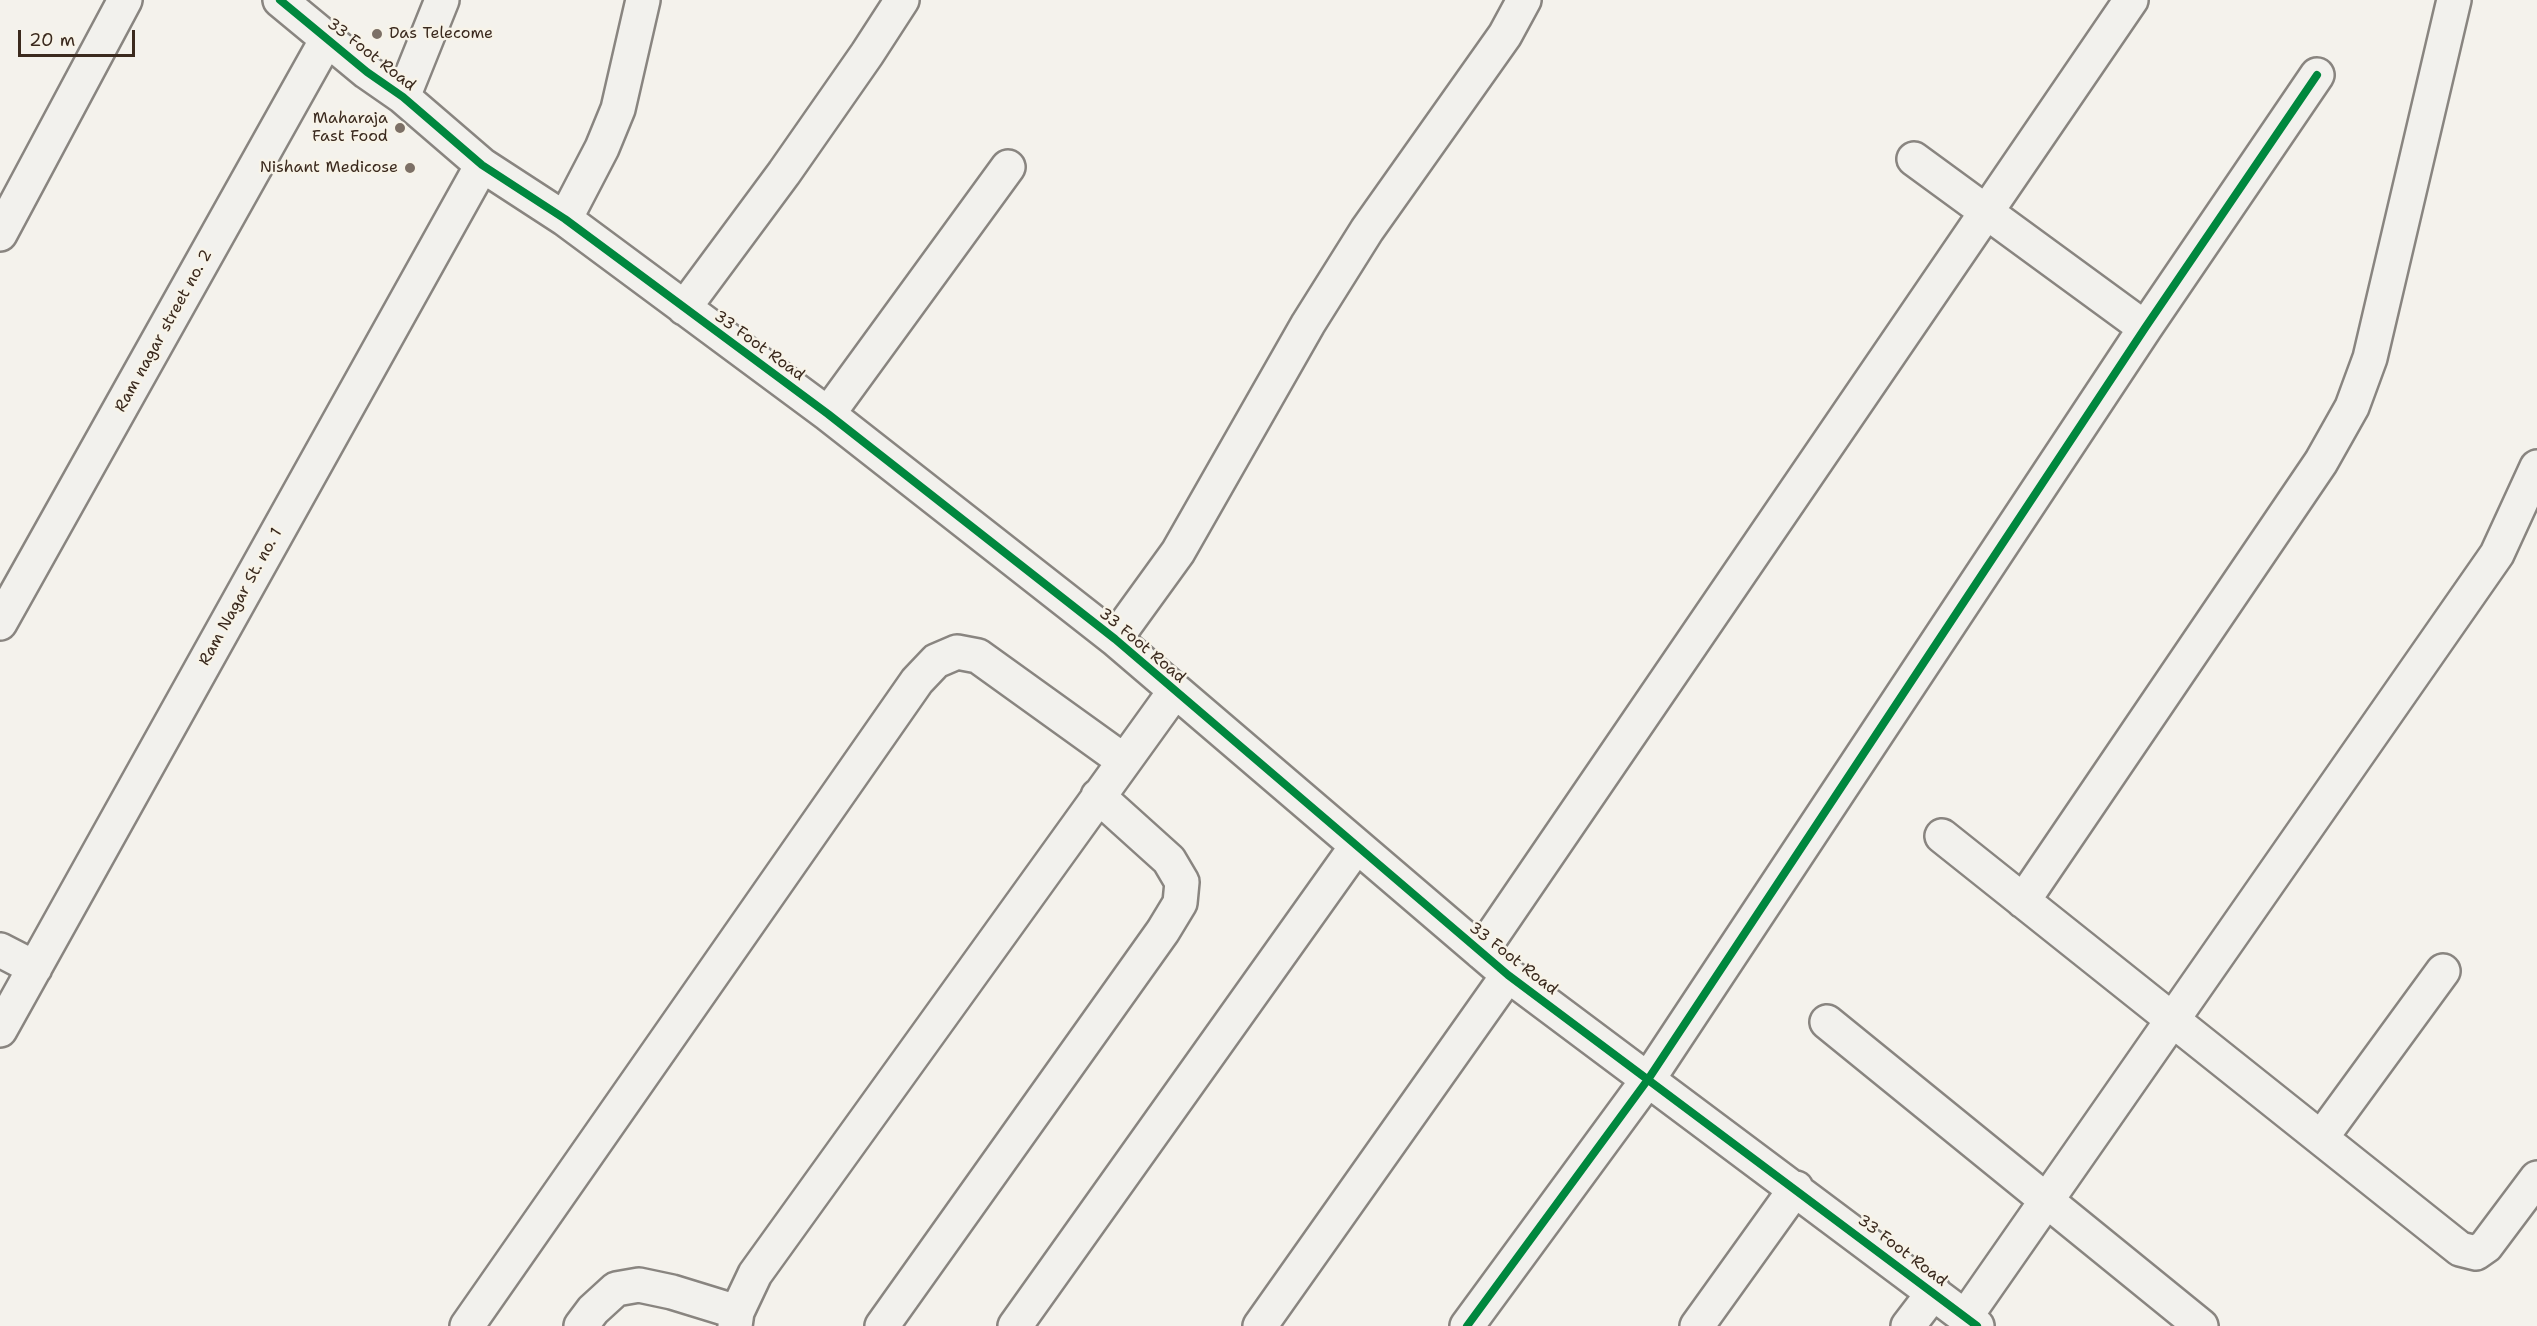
<!DOCTYPE html>
<html>
<head>
<meta charset="utf-8">
<style>
  body { margin:0 }
  #map { position:relative; width:2537px; height:1326px; overflow:hidden; background:#f4f2ec; font-family:"Shantell Sans",sans-serif }
  canvas { display:block }
  .scale { position:absolute; left:18px; top:30px; width:117px; height:27px; box-sizing:border-box; border:3px solid #3b2a1e; border-top:0; padding-left:8px; font-size:18px; line-height:21px; white-space:nowrap; color:#3b2a1e; -webkit-text-stroke:4px #f7f3e8; paint-order:stroke }
</style>
</head>
<body>
<div id="map">
<canvas width="2537" height="1326"></canvas>
<div class="scale">20 m</div>
</div>
<script>
const ctx = document.querySelector('canvas').getContext('2d');
ctx.lineJoin = 'round';
function poly(rows) {
  const path = new Path2D();
  for (const r of rows) {
    path.moveTo(r[0], r[1]);
    for (let i = 2; i < r.length; i += 2) path.lineTo(r[i], r[i + 1]);
  }
  return path;
}
function strokePath(path, color, width, dash) {
  ctx.strokeStyle = color;
  ctx.lineWidth = width;
  ctx.lineCap = dash ? 'butt' : 'round';
  ctx.setLineDash(dash || []);
  ctx.stroke(path);
}
function drawText(font, color, halo, rows, align = 'center') {
  ctx.font = font + ' "Shantell Sans",sans-serif';
  ctx.lineWidth = 5;
  ctx.setLineDash([]);
  ctx.textBaseline = 'middle';
  ctx.strokeStyle = halo;
  ctx.fillStyle = color;
  for (const [text, x, y, turn = 0] of rows) {
    ctx.save();
    ctx.translate(x, y);
    ctx.rotate((+turn || 0) * Math.PI / 180);
    ctx.textAlign = isNaN(turn) ? turn : align;
    if (halo) ctx.strokeText(text, 0, 0);
    ctx.fillText(text, 0, 0);
    ctx.restore();
  }
}
const minor = poly([
  [280,0,367,72,403,97,482,165,565,219,828,414,1115,639,1508,975,1977,1326],
  [403,97,442,0],
  [1914,159,2145,328],
  [565,219,602,148,618,109,643,0],
  [0,234,125,0],
  [684,308,784,173,867,54,902,0],
  [828,414,1008,167],
  [0,623,327,39],
  [1115,639,1178,552,1308,324,1367,230,1505,35,1524,0],
  [1942,836,2460,1249,2476,1253,2486,1246,2537,1178],
  [2023,901,2321,462,2352,407,2370,358,2454,0],
  [0,950,35,968],
  [1481,952,2131,0],
  [1827,1022,2201,1326],
  [0,1030,482,165],
  [2321,1138,2443,971],
  [1966,1316,2497,554,2537,467],
  [467,1326,917,681,936,661,957,652,978,656,1124,761],
  [581,1326,593,1310,616,1289,639,1285,672,1292,737,1312],
  [735,1326,737,1312,755,1274,1175,691],
  [882,1326,1163,931,1180,903,1182,882,1169,860,1098,796],
  [1015,1326,1356,847],
  [1260,1326,1508,975],
  [1467,1326,1649,1078,2145,328,2317,75],
  [1697,1326,1796,1188],
  [1908,1326,1934,1292]
]);
strokePath(minor, '#898580', 38);
strokePath(minor, '#f2f1ed', 33);
strokePath(poly([
  [280,0,367,72,403,97,482,165,565,219,828,414,1115,639,1508,975,1977,1326],
  [1467,1326,1649,1078,2145,328,2317,75]
]), '#00873e', 8);
for (const [x, y, r, color] of [
  [377,34,6,"#7c7066"],
  [400,128,6,"#7c7066"],
  [410,168,6,"#7c7066"]
]) {
  const dot = new Path2D();
  dot.arc(x, y, r, 0, 2 * Math.PI);
  ctx.fillStyle = color;
  ctx.fill(dot);
  strokePath(dot, '#f7f3e8', 2);
}
drawText('16px', '#3b2a1e', '#f7f3e8', [
  ["Das Telecome",389,34,"left"],
  ["Maharaja",388,119],
  ["Fast Food",388,137],
  ["Nishant Medicose",398,168]
], 'right');
drawText('16px', '#3b2a1e', '#f7f3e8', [
  ["33 Foot Road",371,55,38],
  ["Ram nagar street no. 2",164,331,-61],
  ["33 Foot Road",759,346,36],
  ["Ram Nagar St. no. 1",241,597,-61],
  ["33 Foot Road",1142,646,40],
  ["33 Foot Road",1513,959,38],
  ["33 Foot Road",1902,1251,37]
]);
</script>
</body>
</html>
